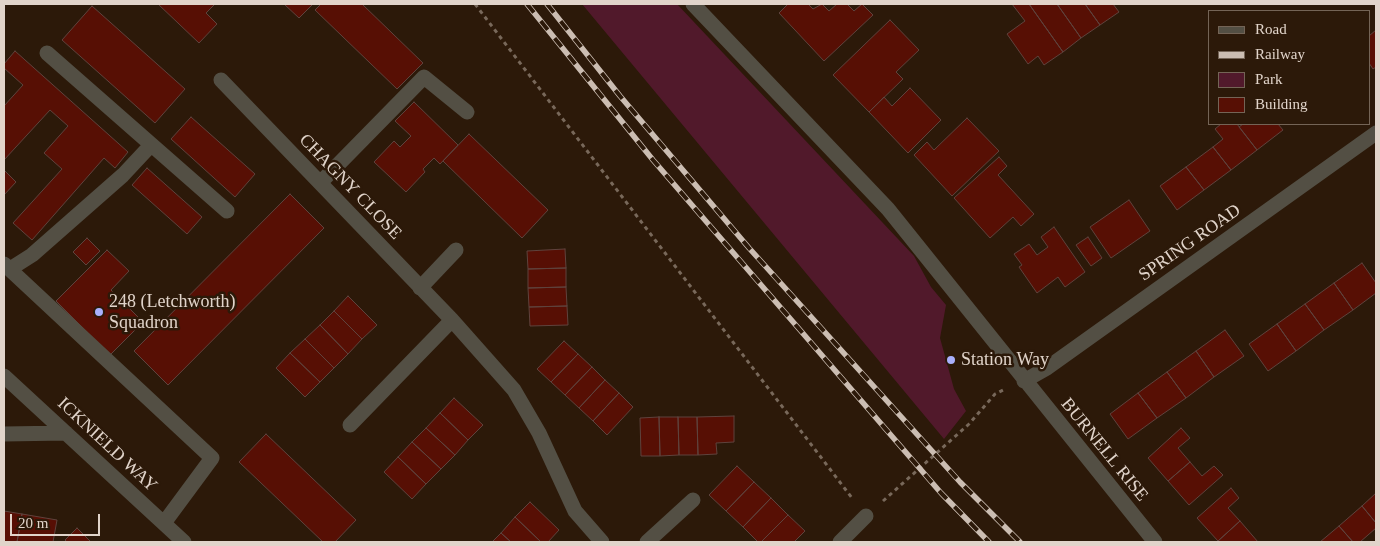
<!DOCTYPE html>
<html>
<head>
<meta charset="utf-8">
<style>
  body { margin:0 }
  #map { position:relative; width:1380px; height:546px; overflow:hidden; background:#2c1909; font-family:Georgia,serif }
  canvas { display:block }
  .frame { position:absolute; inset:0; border:5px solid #e1d4ca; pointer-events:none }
  .legend { position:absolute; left:1208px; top:10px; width:162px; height:115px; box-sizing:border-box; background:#2c1909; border:1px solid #746456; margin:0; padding:6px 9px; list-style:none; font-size:15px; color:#e1d4ca }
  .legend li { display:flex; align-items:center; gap:10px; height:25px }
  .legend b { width:25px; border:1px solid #746456 }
  .scale { position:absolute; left:10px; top:514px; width:90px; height:22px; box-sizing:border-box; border:2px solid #e1d4ca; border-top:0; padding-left:6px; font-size:15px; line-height:18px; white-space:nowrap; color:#e1d4ca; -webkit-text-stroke:4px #2c1909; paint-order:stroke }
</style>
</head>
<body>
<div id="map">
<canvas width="1380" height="546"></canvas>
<div class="frame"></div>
<ul class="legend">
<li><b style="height:6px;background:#534f44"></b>Road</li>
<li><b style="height:6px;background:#cbbdb2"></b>Railway</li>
<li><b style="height:14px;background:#51192b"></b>Park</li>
<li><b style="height:14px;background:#570f04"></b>Building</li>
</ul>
<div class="scale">20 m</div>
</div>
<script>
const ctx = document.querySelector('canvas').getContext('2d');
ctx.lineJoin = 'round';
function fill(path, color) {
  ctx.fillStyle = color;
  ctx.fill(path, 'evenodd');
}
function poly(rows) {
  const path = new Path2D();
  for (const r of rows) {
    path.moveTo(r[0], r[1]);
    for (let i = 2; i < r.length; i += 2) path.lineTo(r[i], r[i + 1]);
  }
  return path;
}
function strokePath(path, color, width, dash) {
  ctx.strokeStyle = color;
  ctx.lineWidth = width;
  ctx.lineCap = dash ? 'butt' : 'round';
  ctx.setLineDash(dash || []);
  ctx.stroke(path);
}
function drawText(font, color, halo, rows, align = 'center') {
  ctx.font = font + ' Georgia,serif';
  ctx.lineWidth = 5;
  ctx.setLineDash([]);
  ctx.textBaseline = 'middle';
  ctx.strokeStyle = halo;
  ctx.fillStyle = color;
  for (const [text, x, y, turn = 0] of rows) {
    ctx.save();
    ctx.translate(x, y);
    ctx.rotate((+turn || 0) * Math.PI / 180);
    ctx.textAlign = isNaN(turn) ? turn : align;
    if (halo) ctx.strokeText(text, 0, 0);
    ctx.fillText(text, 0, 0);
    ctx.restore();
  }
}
fill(poly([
  [582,4,677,4,914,256,931,287,946,305,940,338,954,389,966,411,944,439]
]), '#51192b');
const building = poly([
  [158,4,215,4,206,13,217,24,199,43,158,4],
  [284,4,313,4,299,18,284,4],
  [321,4,362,4,423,63,397,89,315,10,321,4],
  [788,4,808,4,813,9,822,4,829,11,837,4,847,4,854,11,862,4,873,15,824,61,779,13,788,4],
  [1012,4,1029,4,1063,52,1044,65,1038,56,1028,64,1007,34,1025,21,1012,4],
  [1029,4,1057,4,1081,38,1063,52,1029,4],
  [1057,4,1085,4,1100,25,1081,38,1057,4],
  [1085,4,1113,4,1119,12,1100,25,1085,4],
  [92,6,185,89,155,123,62,40,92,6],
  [890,20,919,50,896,72,903,79,869,112,833,75,890,20],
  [1376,30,1376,67,1373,69,1369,63,1369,36,1376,30],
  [15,51,128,152,115,168,104,158,32,240,13,223,62,169,44,153,68,126,50,110,4,160,4,106,23,85,4,68,4,64,15,51],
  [910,88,941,120,908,153,869,112,884,97,892,106,910,88],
  [414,102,458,145,440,164,434,158,423,169,425,172,406,192,374,162,394,141,400,147,411,136,395,121,414,102],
  [191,117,255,174,235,197,171,139,191,117],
  [967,118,999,151,952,196,914,155,927,142,934,150,967,118],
  [1221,124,1237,124,1257,150,1231,170,1213,147,1223,139,1215,129,1221,124],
  [1243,124,1278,124,1283,130,1257,150,1239,127,1243,124],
  [469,134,548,210,522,238,443,161,469,134],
  [1213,147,1231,170,1204,190,1186,167,1213,147],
  [999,157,1007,166,998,175,1034,214,1021,226,1013,217,990,238,954,198,999,157],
  [1186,167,1204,190,1177,210,1160,186,1186,167],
  [147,168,202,217,187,234,132,185,147,168],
  [4,170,16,182,4,195,4,170],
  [290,194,324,228,168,385,134,351,290,194],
  [1129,200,1150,231,1111,258,1090,227,1129,200],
  [1054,227,1085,272,1065,287,1058,277,1037,293,1019,267,1022,265,1014,254,1029,244,1037,255,1048,247,1041,237,1054,227],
  [1088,237,1102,258,1091,266,1076,245,1088,237],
  [87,238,100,251,86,265,73,252,87,238],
  [565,249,566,268,528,269,527,251,565,249],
  [107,250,129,271,111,290,143,322,110,355,56,301,107,250],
  [1362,263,1376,283,1376,293,1353,310,1334,283,1362,263],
  [566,268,566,287,528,288,528,269,566,268],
  [1334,283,1353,310,1324,330,1305,304,1334,283],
  [566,287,567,306,529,307,528,288,566,287],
  [348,296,377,325,362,339,334,311,348,296],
  [1305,304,1324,330,1296,351,1277,324,1305,304],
  [567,306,568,325,530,326,529,307,567,306],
  [334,311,362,339,348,354,320,325,334,311],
  [1277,324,1296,351,1268,371,1249,344,1277,324],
  [320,325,348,354,334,368,305,339,320,325],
  [1225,330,1244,356,1214,377,1196,351,1225,330],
  [305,339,334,368,320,382,290,353,305,339],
  [564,341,578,354,551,382,537,369,564,341],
  [1196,351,1214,377,1186,398,1167,372,1196,351],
  [290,353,320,382,305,397,276,368,290,353],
  [578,354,592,367,565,395,551,382,578,354],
  [592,367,605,380,579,408,565,395,592,367],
  [1167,372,1186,398,1157,418,1138,393,1167,372],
  [605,380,619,393,593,421,579,408,605,380],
  [619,393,633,407,607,435,593,421,619,393],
  [1138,393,1157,418,1128,439,1110,414,1138,393],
  [454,398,483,425,468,440,440,413,454,398],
  [440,413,468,440,455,455,426,428,440,413],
  [734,416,734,442,716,443,717,454,698,455,697,417,734,416],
  [659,417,678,417,679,455,660,456,659,417],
  [659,417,660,456,641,456,640,418,659,417],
  [678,417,697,417,698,455,679,455,678,417],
  [426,428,455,455,441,469,412,442,426,428],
  [1181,428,1190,438,1178,448,1190,462,1168,481,1148,458,1181,428],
  [266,434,356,520,335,542,323,542,239,462,266,434],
  [412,442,441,469,426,484,398,457,412,442],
  [398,457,426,484,412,499,384,472,398,457],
  [1190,462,1202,476,1214,466,1223,475,1189,505,1168,481,1190,462],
  [737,466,754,482,726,511,709,495,737,466],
  [754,482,771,498,743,527,726,511,754,482],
  [1231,488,1239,498,1228,508,1240,521,1218,541,1197,518,1231,488],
  [1376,493,1376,523,1362,506,1376,493],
  [771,498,788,515,761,542,758,542,743,527,771,498],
  [530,502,559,530,548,542,541,542,515,517,530,502],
  [1362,506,1376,523,1376,528,1360,542,1353,542,1339,526,1362,506],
  [4,511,22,514,17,542,4,542,4,511],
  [22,514,57,520,53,542,17,542,22,514],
  [788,515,805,531,794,542,761,542,788,515],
  [515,517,541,542,511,542,501,533,515,517],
  [1240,521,1258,542,1219,542,1218,541,1240,521],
  [1339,526,1353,542,1320,542,1339,526],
  [77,528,91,542,67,542,65,540,77,528],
  [501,533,511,542,492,542,501,533]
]);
fill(building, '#570f04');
strokePath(building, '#5f433d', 1);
strokePath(poly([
  [475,4,852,498],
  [883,501,969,424,995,394,1005,389]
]), '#78685a', 3, [4, 4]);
strokePath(poly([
  [693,4,888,209,1155,542],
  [47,53,227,211],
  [221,80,452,320,514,390,539,433,575,511,602,542],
  [320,183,424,77,467,112],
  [4,264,212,458,164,523],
  [10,269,32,255,123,175,151,145],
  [420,288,456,250],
  [4,376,184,542],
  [1024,381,1047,368,1376,133],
  [350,425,452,320],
  [4,434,66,433],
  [647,542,693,500],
  [840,542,866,516]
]), '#534f44', 15);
const rail = poly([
  [527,4,653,160,941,493,989,542],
  [547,4,620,96,749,248,960,482,1020,542]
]);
strokePath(rail, '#cbbdb2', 5.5);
strokePath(rail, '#2c1909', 4, [11]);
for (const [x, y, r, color] of [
  [99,312,5,"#a9b0fc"],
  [951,360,5,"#a9b0fc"]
]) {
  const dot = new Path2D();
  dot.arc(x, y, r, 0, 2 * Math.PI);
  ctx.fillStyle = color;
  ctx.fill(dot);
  strokePath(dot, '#2c1909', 2);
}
drawText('18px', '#e1d4ca', '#2c1909', [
  ["CHAGNY CLOSE",350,187,46],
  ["SPRING ROAD",1190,243,-35],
  ["ICKNIELD WAY",107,445,43],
  ["BURNELL RISE",1104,450,51]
]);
drawText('18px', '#e1d4ca', '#2c1909', [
  ["248 (Letchworth)",109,302],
  ["Squadron",109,323],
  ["Station Way",961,360]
], 'left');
</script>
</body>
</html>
